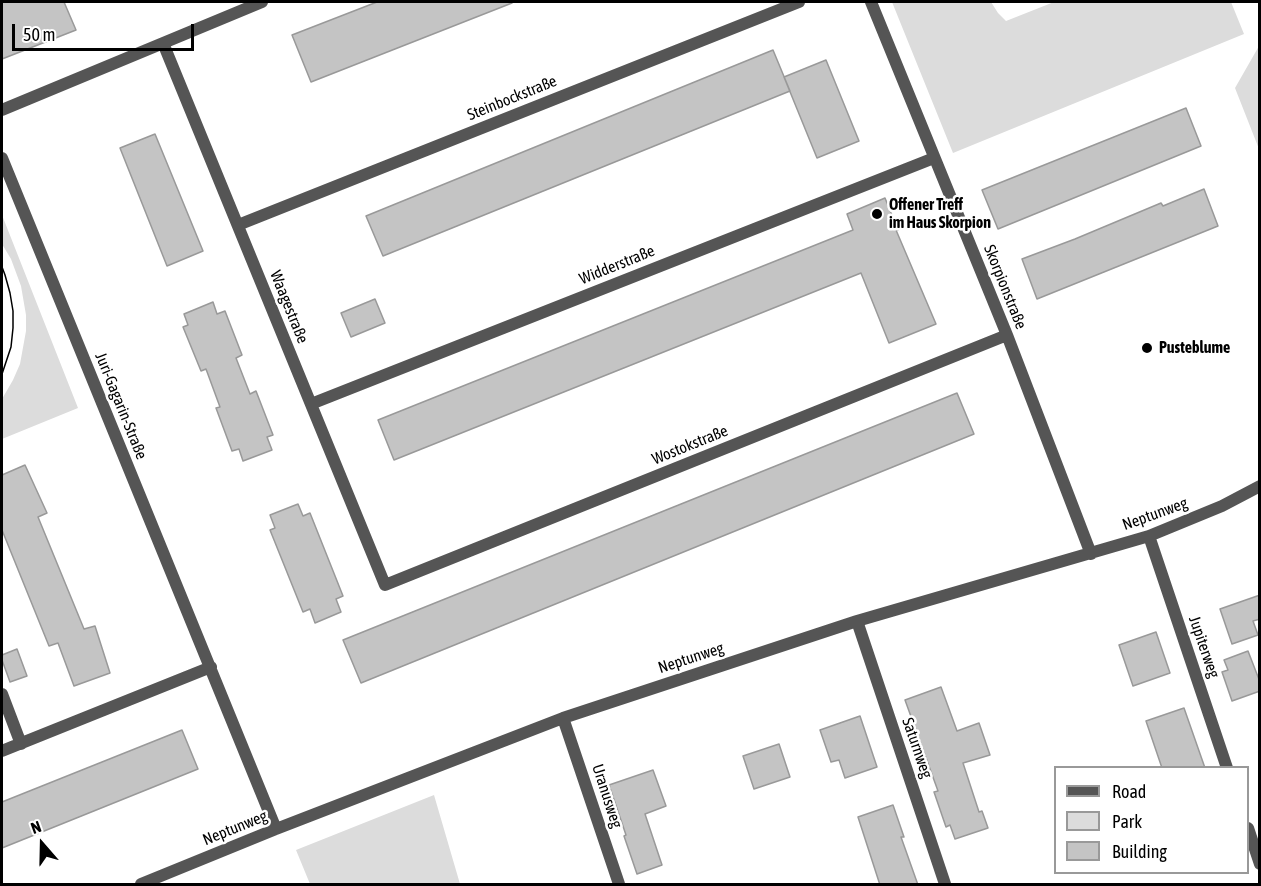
<!DOCTYPE html>
<html>
<head>
<meta charset="utf-8">
<style>
  body { margin:0 }
  #map { position:relative; width:1261px; height:886px; overflow:hidden; background:#fff; font-family:"Asap Condensed",sans-serif }
  canvas { display:block }
  .frame { position:absolute; inset:0; border:3px solid #000; pointer-events:none }
  .legend { position:absolute; left:1054px; top:766px; width:195px; height:108px; box-sizing:border-box; background:#fff; border:2px solid #999; margin:0; padding:8px 10px; list-style:none; font-size:18px; color:#000 }
  .legend li { display:flex; align-items:center; gap:12px; height:30px }
  .legend b { width:30px; border:2px solid #999 }
  .north { position:absolute; left:12px; top:814px; width:60px; height:60px; -webkit-text-stroke:4px #fff; paint-order:stroke; rotate:340deg; font-size:16px; font-weight:700; line-height:24px; text-align:center; color:#000 }
  .north::after { content:''; display:block; margin:auto; width:21px; height:27px; background:#000; clip-path:polygon(50% 0,100% 100%,50% 72%,0 100%) }
  .scale { position:absolute; left:12px; top:24px; width:182px; height:27px; box-sizing:border-box; border:3px solid #000; border-top:0; padding-left:8px; font-size:18px; line-height:21px; white-space:nowrap; color:#000; -webkit-text-stroke:4px #fff; paint-order:stroke }
</style>
</head>
<body>
<div id="map">
<canvas width="1261" height="886"></canvas>
<div class="frame"></div>
<ul class="legend">
<li><b style="height:8px;background:#555"></b>Road</li>
<li><b style="height:16px;background:#dcdcdc"></b>Park</li>
<li><b style="height:16px;background:#c4c4c4"></b>Building</li>
</ul>
<div class="north">N</div>
<div class="scale">50 m</div>
</div>
<script>
const ctx = document.querySelector('canvas').getContext('2d');
ctx.lineJoin = 'round';
function fill(path, color) {
  ctx.fillStyle = color;
  ctx.fill(path, 'evenodd');
}
function poly(rows) {
  const path = new Path2D();
  for (const r of rows) {
    path.moveTo(r[0], r[1]);
    for (let i = 2; i < r.length; i += 2) path.lineTo(r[i], r[i + 1]);
  }
  return path;
}
function strokePath(path, color, width, dash) {
  ctx.strokeStyle = color;
  ctx.lineWidth = width;
  ctx.lineCap = dash ? 'butt' : 'round';
  ctx.setLineDash(dash || []);
  ctx.stroke(path);
}
function drawText(font, color, halo, rows, align = 'center') {
  ctx.font = font + ' "Asap Condensed",sans-serif';
  ctx.lineWidth = 5;
  ctx.setLineDash([]);
  ctx.textBaseline = 'middle';
  ctx.strokeStyle = halo;
  ctx.fillStyle = color;
  for (const [text, x, y, turn = 0] of rows) {
    ctx.save();
    ctx.translate(x, y);
    ctx.rotate((+turn || 0) * Math.PI / 180);
    ctx.textAlign = isNaN(turn) ? turn : align;
    if (halo) ctx.strokeText(text, 0, 0);
    ctx.fillText(text, 0, 0);
    ctx.restore();
  }
}
fill(poly([
  [892,2,991,2,998,13,1006,21,1054,2,1231,2,1244,34,953,153],
  [1259,46,1259,149,1235,88],
  [2,215,78,408,2,439,2,399,13,380,20,364,26,331,26,315,21,286,11,259,2,244],
  [434,795,460,884,310,884,296,850]
]), '#dcdcdc');
const building = poly([
  [2,2,64,2,76,30,2,59,2,2],
  [377,2,512,2,512,3,311,82,292,35,377,2],
  [773,50,790,91,383,256,366,216,773,50],
  [826,60,859,141,817,158,784,77,826,60],
  [1186,108,1201,146,998,229,982,190,1186,108],
  [155,134,203,251,167,266,120,148,155,134],
  [1204,189,1218,226,1037,299,1022,259,1075,239,1161,203,1163,206,1204,189],
  [885,198,898,230,896,230,936,324,889,343,861,273,394,460,378,420,853,230,847,214,885,198],
  [375,299,385,323,351,337,341,313,375,299],
  [213,302,217,314,225,311,242,355,236,358,250,394,256,391,273,435,267,437,272,450,243,461,239,449,232,451,216,408,220,407,206,369,201,371,183,327,188,325,184,314,213,302],
  [957,393,974,434,361,683,343,640,957,393],
  [25,465,47,513,38,517,84,629,95,626,110,673,74,686,58,643,49,646,2,530,2,475,25,465],
  [298,504,303,516,310,513,343,596,336,599,341,612,315,623,310,609,303,612,270,530,275,528,270,515,298,504],
  [1260,595,1260,619,1253,621,1258,635,1232,644,1220,609,1260,595],
  [1156,632,1170,673,1133,686,1119,645,1156,632],
  [17,649,27,676,10,682,2,660,2,655,17,649],
  [1248,651,1260,682,1260,691,1232,701,1222,672,1228,670,1224,660,1248,651],
  [941,687,957,731,979,723,990,755,963,763,979,812,982,811,988,828,955,839,950,825,946,827,934,792,938,791,905,700,941,687],
  [1184,708,1205,768,1162,768,1146,721,1184,708],
  [860,716,877,767,845,778,839,760,831,762,820,730,860,716],
  [182,730,198,769,2,848,2,802,182,730],
  [779,744,790,777,754,789,743,756,779,744],
  [653,770,666,806,645,814,662,865,637,874,624,836,626,835,609,785,653,770],
  [893,805,904,837,901,837,918,885,880,885,858,817,893,805]
]);
fill(building, '#c4c4c4');
strokePath(building, '#999', 1.5);
strokePath(poly([
  [871,2,1007,335,1091,554],
  [163,43,385,585,1007,335],
  [2,110,262,2],
  [2,158,276,829],
  [238,225,799,2],
  [311,404,934,158],
  [1149,536,1227,768],
  [857,621,945,884],
  [2,694,21,744],
  [563,718,619,884],
  [2,751,211,667],
  [1248,828,1260,864],
  [141,884,276,829,563,718,857,621,1149,536,1222,506,1260,486]
]), '#555', 12);
strokePath(poly([
  [2,267,5,275,10,293,13,311,13,328,11,347,2,374]
]), '#000', 1.5);
for (const [x, y, r, color] of [
  [877,214,6,"#000"],
  [1147,348,6,"#000"]
]) {
  const dot = new Path2D();
  dot.arc(x, y, r, 0, 2 * Math.PI);
  ctx.fillStyle = color;
  ctx.fill(dot);
  strokePath(dot, '#fff', 2);
}
drawText('16px', '#000', '#fff', [
  ["Steinbockstraße",512,98,-22],
  ["Widderstraße",617,265,-22],
  ["Skorpionstraße",1005,287,68],
  ["Waagestraße",289,307,68],
  ["Juri-Gagarin-Straße",121,406,68],
  ["Wostokstraße",690,445,-22],
  ["Neptunweg",1155,514,-20],
  ["Jupiterweg",1204,647,71],
  ["Neptunweg",691,658,-18],
  ["Saturnweg",917,748,71],
  ["Uranusweg",607,796,72],
  ["Neptunweg",235,828,-22]
]);
drawText('bold 16px', '#000', '#fff', [
  ["Offener Treff",889,205],
  ["im Haus Skorpion",889,223],
  ["Pusteblume",1159,348]
], 'left');
</script>
</body>
</html>
